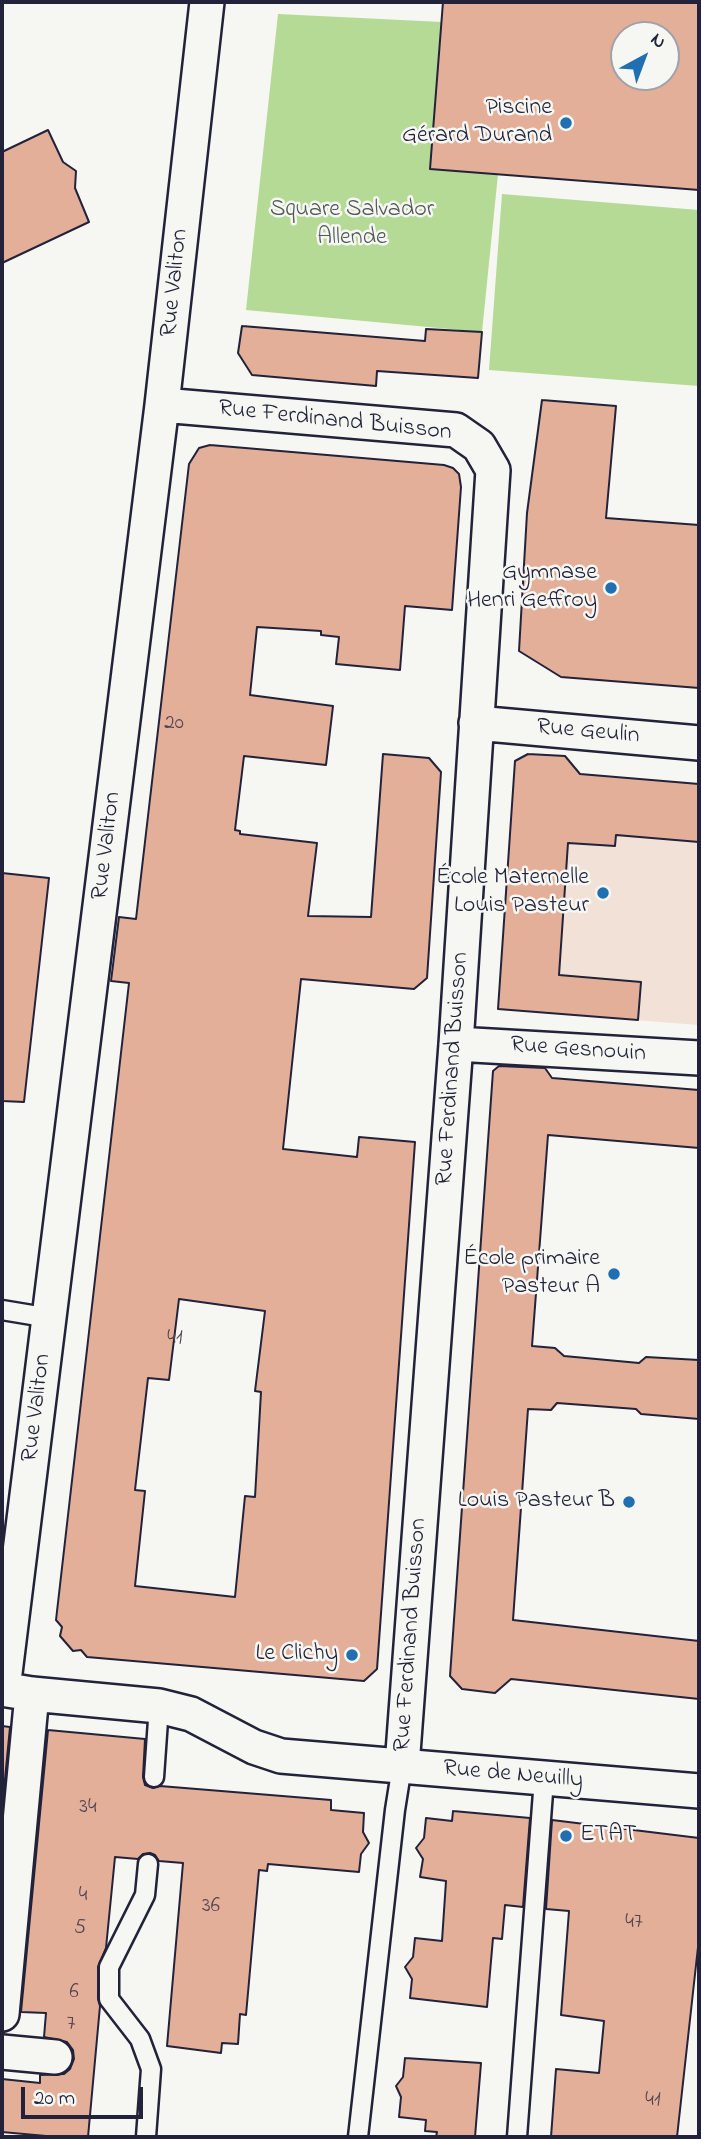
<!DOCTYPE html>
<html>
<head>
<meta charset="utf-8">
<style>
  body { margin:0 }
  #map { position:relative; width:701px; height:2139px; overflow:hidden; background:#f6f6f2; font-family:"Indie Flower",sans-serif }
  canvas { display:block }
  .frame { position:absolute; inset:0; border:4px solid #22223b; pointer-events:none }
  .north { position:absolute; left:610px; top:21px; width:70px; height:70px; box-sizing:border-box; background:#f6f6f2; border:2px solid #a1a1a9; border-radius:50%; rotate:41deg; font-size:19px; font-weight:700; line-height:28px; text-align:center; color:#22223b }
  .north::after { content:''; display:block; margin:auto; width:24px; height:32px; background:#1f6fb2; clip-path:polygon(50% 0,100% 100%,50% 72%,0 100%) }
  .scale { position:absolute; left:21px; top:2087px; width:122px; height:32px; box-sizing:border-box; border:4px solid #22223b; border-top:0; padding-left:9px; font-size:21px; line-height:24px; white-space:nowrap; color:#22223b; -webkit-text-stroke:5px #f6f6f2; paint-order:stroke }
</style>
</head>
<body>
<div id="map">
<canvas width="701" height="2139"></canvas>
<div class="frame"></div>
<div class="north">N</div>
<div class="scale">20 m</div>
</div>
<script>
const ctx = document.querySelector('canvas').getContext('2d');
ctx.lineJoin = 'round';
function fill(path, color) {
  ctx.fillStyle = color;
  ctx.fill(path, 'evenodd');
}
function poly(rows) {
  const path = new Path2D();
  for (const r of rows) {
    path.moveTo(r[0], r[1]);
    for (let i = 2; i < r.length; i += 2) path.lineTo(r[i], r[i + 1]);
  }
  return path;
}
function strokePath(path, color, width, dash) {
  ctx.strokeStyle = color;
  ctx.lineWidth = width;
  ctx.lineCap = dash ? 'butt' : 'round';
  ctx.setLineDash(dash || []);
  ctx.stroke(path);
}
function drawText(font, color, halo, rows, align = 'center') {
  ctx.font = font + ' "Indie Flower",sans-serif';
  ctx.lineWidth = 5;
  ctx.setLineDash([]);
  ctx.textBaseline = 'middle';
  ctx.strokeStyle = halo;
  ctx.fillStyle = color;
  for (const [text, x, y, turn = 0] of rows) {
    ctx.save();
    ctx.translate(x, y);
    ctx.rotate((+turn || 0) * Math.PI / 180);
    ctx.textAlign = isNaN(turn) ? turn : align;
    if (halo) ctx.strokeText(text, 0, 0);
    ctx.fillText(text, 0, 0);
    ctx.restore();
  }
}
fill(poly([
  [528,754,565,756,574,773,699,784,699,1025,507,1010,499,1002,515,761]
]), '#f1e1d7');
fill(poly([
  [278,14,442,22,430,169,498,174,482,332,246,310],
  [502,194,699,210,699,386,489,370]
]), '#b4da95');
const building = poly([
  [443,2,699,2,699,190,430,169,443,2],
  [624,35,666,35,666,77,624,77,624,35],
  [48,130,63,162,76,171,75,188,89,222,2,263,2,152,48,130],
  [242,326,425,341,426,329,482,332,478,378,377,371,376,386,252,375,238,353,242,326],
  [542,400,616,406,606,518,699,525,699,688,561,677,519,651,527,513,542,400],
  [210,445,444,465,453,468,459,474,461,487,452,610,405,606,400,670,336,664,339,637,321,635,321,631,257,627,250,695,333,706,326,765,244,756,235,830,240,831,240,834,317,843,308,916,371,917,383,754,429,758,441,772,427,978,414,989,301,979,283,1149,357,1157,359,1137,415,1142,377,1669,364,1681,87,1657,81,1650,73,1651,60,1636,62,1627,56,1620,129,983,111,981,119,917,136,919,189,464,199,448,210,445],
  [179,1299,265,1311,255,1391,261,1392,255,1497,245,1496,235,1597,135,1586,145,1491,135,1490,148,1378,169,1380,179,1299],
  [528,754,565,756,580,774,699,784,699,842,616,835,615,846,568,843,559,975,641,982,638,1020,498,1009,515,761,528,754],
  [2,873,49,878,24,1102,2,1101,2,873],
  [499,1066,545,1068,552,1078,699,1090,699,1148,548,1135,532,1346,555,1348,564,1356,639,1363,646,1357,699,1360,699,1419,641,1414,636,1409,557,1403,551,1410,528,1409,513,1620,699,1641,699,1699,511,1679,495,1693,462,1689,450,1676,493,1071,499,1066],
  [2,1726,10,1727,2,1810,2,1726],
  [48,1730,145,1739,143,1777,145,1785,153,1788,160,1786,331,1800,331,1810,364,1813,363,1832,369,1843,361,1854,359,1872,268,1864,267,1871,259,1870,246,2015,240,2014,238,2044,222,2043,221,2053,167,2046,183,1863,159,1861,155,1855,150,1853,143,1854,138,1859,115,1857,106,1948,98,1967,98,1999,100,2006,88,2137,57,2137,2,2132,2,2079,40,2083,40,2075,64,2074,70,2069,74,2059,73,2050,67,2042,44,2037,46,2013,21,2012,48,1730],
  [453,1811,530,1818,523,1907,505,1905,502,1939,493,1938,487,2007,410,1998,412,1979,405,1967,413,1957,415,1938,442,1941,446,1881,420,1877,423,1859,416,1848,424,1838,426,1818,452,1821,453,1811],
  [552,1820,699,1838,699,1938,677,2137,551,2137,556,2069,599,2073,604,2021,561,2015,569,1911,546,1909,552,1820],
  [405,2058,481,2063,475,2137,436,2137,437,2132,425,2131,426,2120,399,2117,401,2097,396,2086,403,2077,405,2058]
]);
fill(building, '#e4af98');
strokePath(building, '#22223b', 2);
const service = poly([
  [2,1310,50,1318],
  [154,1777,159,1706],
  [146,2137,151,2069,140,2039,109,1999,109,1967,145,1895,148,1864],
  [358,2137,395,1810,402,1766],
  [517,2137,544,1779]
]);
const minor = poly([
  [162,405,456,430,479,446,493,470,456,1044,402,1766],
  [476,723,699,743],
  [456,1044,699,1058],
  [2,1689,32,1694,159,1706,191,1714,254,1747,281,1756,699,1791],
  [3,1689,162,405,207,2],
  [2,2014,32,1694],
  [2,2052,55,2057]
]);
strokePath(service, '#22223b', 23);
strokePath(minor, '#22223b', 38);
strokePath(service, '#f6f6f2', 18);
strokePath(minor, '#f6f6f2', 33);
for (const [x, y, r, color] of [
  [566,123,7,"#1f6fb2"],
  [611,588,7,"#1f6fb2"],
  [603,893,7,"#1f6fb2"],
  [614,1274,7,"#1f6fb2"],
  [629,1502,7,"#1f6fb2"],
  [352,1655,7,"#1f6fb2"],
  [566,1836,7,"#1f6fb2"]
]) {
  const dot = new Path2D();
  dot.arc(x, y, r, 0, 2 * Math.PI);
  ctx.fillStyle = color;
  ctx.fill(dot);
  strokePath(dot, '#f6f6f2', 2.5);
}
drawText('21px', '#524552', null, [
  ["20",174,725],
  ["41",175,1340],
  ["34",88,1809],
  ["4",83,1897],
  ["36",211,1908],
  ["47",634,1924],
  ["5",80,1930],
  ["6",74,1994],
  ["7",71,2026],
  ["41",653,2102]
]);
drawText('24px', '#22223b', '#f6f6f2', [
  ["Piscine",552,109],
  ["Gérard Durand",552,137],
  ["Gymnase",597,574],
  ["Henri Geffroy",597,602],
  ["École Maternelle",589,879],
  ["Louis Pasteur",589,907],
  ["École primaire",600,1260],
  ["Pasteur A",600,1288],
  ["Louis Pasteur B",615,1502],
  ["Le Clichy",338,1655],
  ["ETAT",580,1836,"left"]
], 'right');
drawText('24px', '#4e5956', '#f6f6f2', [
  ["Square Salvador",352,211],
  ["Allende",352,239]
]);
drawText('24px', '#22223b', '#f6f6f2', [
  ["Rue Valiton",176,283,-84],
  ["Rue Ferdinand Buisson",335,422,6],
  ["Rue Geulin",588,733,5],
  ["Rue Valiton",108,846,-83],
  ["Rue Gesnouin",578,1051,4],
  ["Rue Ferdinand Buisson",454,1069,-86],
  ["Rue Valiton",38,1408,-83],
  ["Rue Ferdinand Buisson",412,1635,-86],
  ["Rue de Neuilly",513,1776,5]
]);
</script>
</body>
</html>
